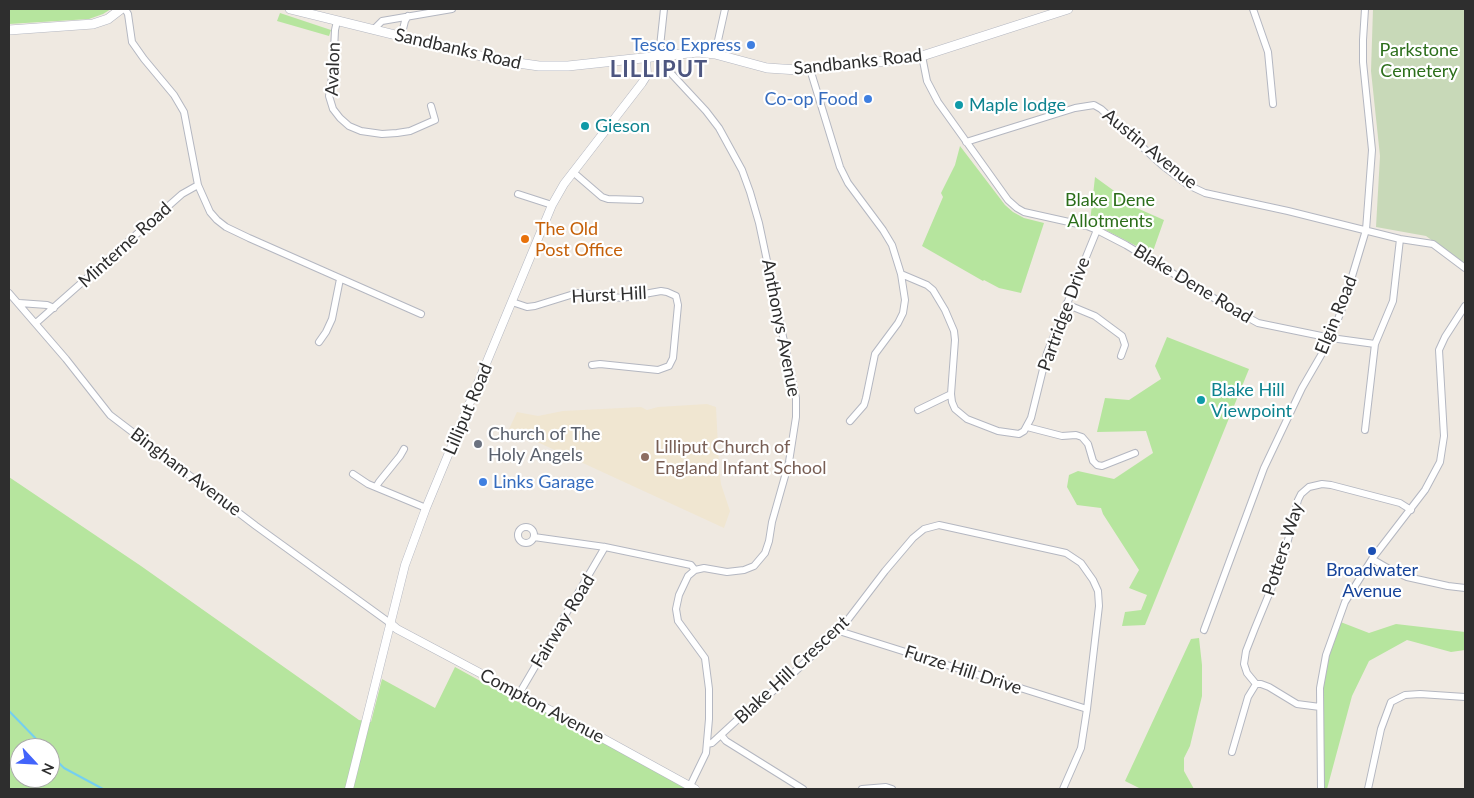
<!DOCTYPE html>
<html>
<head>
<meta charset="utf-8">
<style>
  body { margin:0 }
  #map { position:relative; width:1474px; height:798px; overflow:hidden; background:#efe9e1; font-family:Lato,sans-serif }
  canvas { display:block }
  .frame { position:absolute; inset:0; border:10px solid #2e2e2e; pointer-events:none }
  .north { position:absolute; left:10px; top:738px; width:50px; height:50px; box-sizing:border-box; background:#fff; border:1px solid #ababab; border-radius:50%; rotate:115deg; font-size:14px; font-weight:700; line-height:20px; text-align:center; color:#2e2e2e }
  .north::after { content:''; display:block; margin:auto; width:18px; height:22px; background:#4264fb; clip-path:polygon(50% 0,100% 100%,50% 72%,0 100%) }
</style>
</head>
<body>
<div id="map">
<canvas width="1474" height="798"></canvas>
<div class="frame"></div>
<div class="north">N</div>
</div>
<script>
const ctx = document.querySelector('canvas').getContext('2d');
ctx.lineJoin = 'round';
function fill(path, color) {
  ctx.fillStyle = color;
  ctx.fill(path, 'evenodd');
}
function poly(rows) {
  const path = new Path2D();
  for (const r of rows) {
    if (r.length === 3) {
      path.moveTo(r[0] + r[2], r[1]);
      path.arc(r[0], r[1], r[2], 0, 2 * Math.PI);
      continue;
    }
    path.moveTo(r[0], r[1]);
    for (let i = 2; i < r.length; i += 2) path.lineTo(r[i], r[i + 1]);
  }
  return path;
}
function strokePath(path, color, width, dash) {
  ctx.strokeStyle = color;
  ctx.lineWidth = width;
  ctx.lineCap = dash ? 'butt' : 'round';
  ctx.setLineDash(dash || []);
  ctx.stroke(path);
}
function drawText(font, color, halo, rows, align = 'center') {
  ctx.font = font + ' Lato,sans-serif';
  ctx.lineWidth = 4.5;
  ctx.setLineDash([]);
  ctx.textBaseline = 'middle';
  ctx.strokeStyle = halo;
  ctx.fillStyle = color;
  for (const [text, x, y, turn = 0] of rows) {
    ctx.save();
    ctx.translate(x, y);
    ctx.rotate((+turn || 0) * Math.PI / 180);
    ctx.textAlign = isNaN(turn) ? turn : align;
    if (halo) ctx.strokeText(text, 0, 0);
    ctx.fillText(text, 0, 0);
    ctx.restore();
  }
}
fill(poly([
  [707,404,716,407,719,466,721,484,730,511,724,528,509,429,517,412,538,416,563,411,641,407,647,410,658,407]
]), '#f0e6d1');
fill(poly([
  [9,9,111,9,103,14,89,19,9,24],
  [280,13,331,30,329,36,277,21],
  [960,146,1005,205,1013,212,1024,218,1044,223,1021,293,999,288,984,280,983,281,922,246,943,197,941,193,955,165],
  [1095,177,1139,209,1164,220,1152,254,1090,222],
  [1167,337,1249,369,1145,625,1122,626,1125,612,1141,610,1147,595,1129,588,1139,570,1103,514,1101,508,1077,505,1067,487,1069,475,1078,471,1114,479,1153,453,1146,431,1097,432,1105,398,1129,400,1161,379,1155,366],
  [9,477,141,566,359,720,371,722,382,679,435,708,455,667,522,704,526,698,695,789,9,789],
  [20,748,50,748,50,778,20,778],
  [1338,621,1369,633,1396,624,1465,632,1465,650,1451,652,1407,640,1369,661,1352,696,1327,789,1321,789,1320,688],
  [1199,638,1202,665,1202,696,1190,746,1184,758,1184,771,1194,789,1141,789,1125,781,1191,639]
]), '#b6e59e');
fill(poly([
  [1373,9,1465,9,1465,264,1426,236,1376,227,1380,156,1371,71]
]), '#c8d9b8');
strokePath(poly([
  [9,711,45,748],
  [50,754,64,768,103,789]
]), '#75cff0', 2);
const minor = poly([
  [125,9,128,14,132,42,144,59,174,95,184,112,198,185,210,212,217,220,226,227,249,238,421,314],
  [1253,9,1268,52,1273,104],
  [337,21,335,30,333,71,329,96,333,109,340,118,349,126,361,131,382,134,397,133,410,131,435,120,431,106],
  [373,30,382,21,452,9],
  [401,37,405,21,408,16],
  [715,54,725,9],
  [659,56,664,9],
  [662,56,667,69,706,111,719,128,742,170,750,192,759,223,796,398,796,417,789,462,772,522,769,541,765,553,754,566,744,570,727,572,704,568,695,570,688,576,679,595,676,609,678,621,705,658,709,689,709,719,706,753,690,786],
  [922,56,927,81,938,102,1008,200,1017,208,1024,212,1087,226,1097,230,1126,245,1227,306,1258,323,1331,338,1375,344],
  [810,69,840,167,848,183,883,230,892,245,901,274,927,285,933,290,945,310,954,331,955,340,951,394,952,402,955,409,967,419,998,431,1019,434,1024,431,1031,418,1047,353,1097,230],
  [966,142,1075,108,1094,105,1101,109,1162,165,1188,185,1205,193,1288,211,1400,239,1433,244,1465,268],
  [573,172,602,197,608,199,640,200],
  [518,194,552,205],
  [9,293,66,359,110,415,256,526,390,623],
  [512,302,527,307,535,306,577,293,622,298,661,291,667,292,676,296,678,305,673,358,669,366,658,370,600,364,592,365],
  [19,303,47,305,54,308],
  [1066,304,1095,316,1122,336,1125,345,1121,356],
  [36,323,182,194,198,185],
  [319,342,326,332,332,319,340,279],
  [918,410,951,394],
  [850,421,864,405,866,398,875,354,898,323,903,313,905,300,901,274],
  [1027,427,1062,436,1076,435,1082,437,1088,444,1093,461,1097,465,1102,466,1135,453],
  [1365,430,1375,344,1393,301,1400,239],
  [353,474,368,484,426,508],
  [376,487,379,482,400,456,404,449],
  [526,535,8],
  [534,537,605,547,691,565,695,570],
  [1372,559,1391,570,1407,577,1448,586,1465,588],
  [1204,630,1264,468,1302,388,1331,338,1344,303,1366,230,1372,150,1363,62,1363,40,1365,9],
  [839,631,1087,709],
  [519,694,605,547],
  [1320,707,1297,704,1269,687,1261,684,1256,684,1247,673,1244,664,1246,651,1255,628,1283,560,1298,500,1301,494,1309,487,1322,484,1331,485,1400,503,1411,510],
  [721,735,726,741,803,789],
  [707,744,712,743,737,720,782,684,843,626,885,571,913,538,924,529,939,525,1066,553,1081,563,1093,580,1098,591,1099,606,1087,709,1081,748,1063,789],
  [1232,752,1248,697,1256,684],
  [862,789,886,787,892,789],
  [1321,789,1320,688,1326,655,1345,602,1372,559,1425,490,1440,462,1444,436,1439,350,1445,337,1465,306],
  [1368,789,1381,729,1391,702,1405,695,1420,694,1465,697]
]);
const tertiary = poly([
  [390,623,397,629,595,734,695,789],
  [349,789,405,565,426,508,552,205,564,184,642,83,647,75,646,58]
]);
const secondary = poly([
  [290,9,497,60,539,66,568,66,698,52,715,54,767,68,798,70,862,64,922,56,1068,9],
  [9,30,93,24,108,19,121,9]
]);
strokePath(minor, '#b4b7c1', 8);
strokePath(tertiary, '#b4b7c1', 9);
strokePath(secondary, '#b4b7c1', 10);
strokePath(minor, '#fff', 6);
strokePath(tertiary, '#fff', 8);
strokePath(secondary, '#fff', 9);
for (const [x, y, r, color] of [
  [751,45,5,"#3f7fe0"],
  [868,99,5,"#3f7fe0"],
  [959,105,5,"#0f9aa8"],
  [585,126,5,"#0f9aa8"],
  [525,239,5,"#e8710a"],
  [1201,400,5,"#0f9aa8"],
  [478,444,5,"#6b7280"],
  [645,457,5,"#8d6e63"],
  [483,482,5,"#3f7fe0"],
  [1372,551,5,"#1a4fb4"]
]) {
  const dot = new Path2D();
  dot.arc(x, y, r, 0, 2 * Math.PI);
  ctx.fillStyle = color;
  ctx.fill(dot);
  strokePath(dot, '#fff', 2);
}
drawText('18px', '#366cbe', '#fff', [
  ["Tesco Express",741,45],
  ["Co-op Food",858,99],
  ["Links Garage",493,482,"left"]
], 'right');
drawText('18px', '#2e2e2e', '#fff', [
  ["Sandbanks Road",458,49,13],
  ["Sandbanks Road",858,62,-6],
  ["Avalon",333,69,-88],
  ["Austin Avenue",1150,149,39],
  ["Minterne Road",125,245,-42],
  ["Blake Dene Road",1193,284,31],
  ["Hurst Hill",609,295,-3],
  ["Partridge Drive",1064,314,-70],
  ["Elgin Road",1336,315,-68],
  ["Anthonys Avenue",781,328,79],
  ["Lilliput Road",468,409,-67],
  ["Bingham Avenue",186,472,37],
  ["Potters Way",1283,549,-72],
  ["Fairway Road",563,621,-59],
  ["Blake Hill Crescent",792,670,-43],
  ["Furze Hill Drive",963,670,18],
  ["Compton Avenue",542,706,28]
]);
drawText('18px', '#2c6e1b', '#fff', [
  ["Parkstone",1419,50],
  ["Cemetery",1419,71],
  ["Blake Dene",1110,200],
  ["Allotments",1110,221]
]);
drawText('18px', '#0d838f', '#fff', [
  ["Maple lodge",969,105],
  ["Gieson",595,126],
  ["Blake Hill",1211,390],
  ["Viewpoint",1211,411]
], 'left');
drawText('18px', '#c56008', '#fff', [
  ["The Old",535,229],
  ["Post Office",535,250]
], 'left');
drawText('18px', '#5b616d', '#fff', [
  ["Church of The",488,434],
  ["Holy Angels",488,455]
], 'left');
drawText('18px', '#785e54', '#fff', [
  ["Lilliput Church of",655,447],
  ["England Infant School",655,468]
], 'left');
drawText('18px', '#164399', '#fff', [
  ["Broadwater",1372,570],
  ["Avenue",1372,591]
]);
ctx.letterSpacing = '1px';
drawText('bold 22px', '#4d5680', '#fff', [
  ["LILLIPUT",659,70]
]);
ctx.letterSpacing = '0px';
</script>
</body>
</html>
